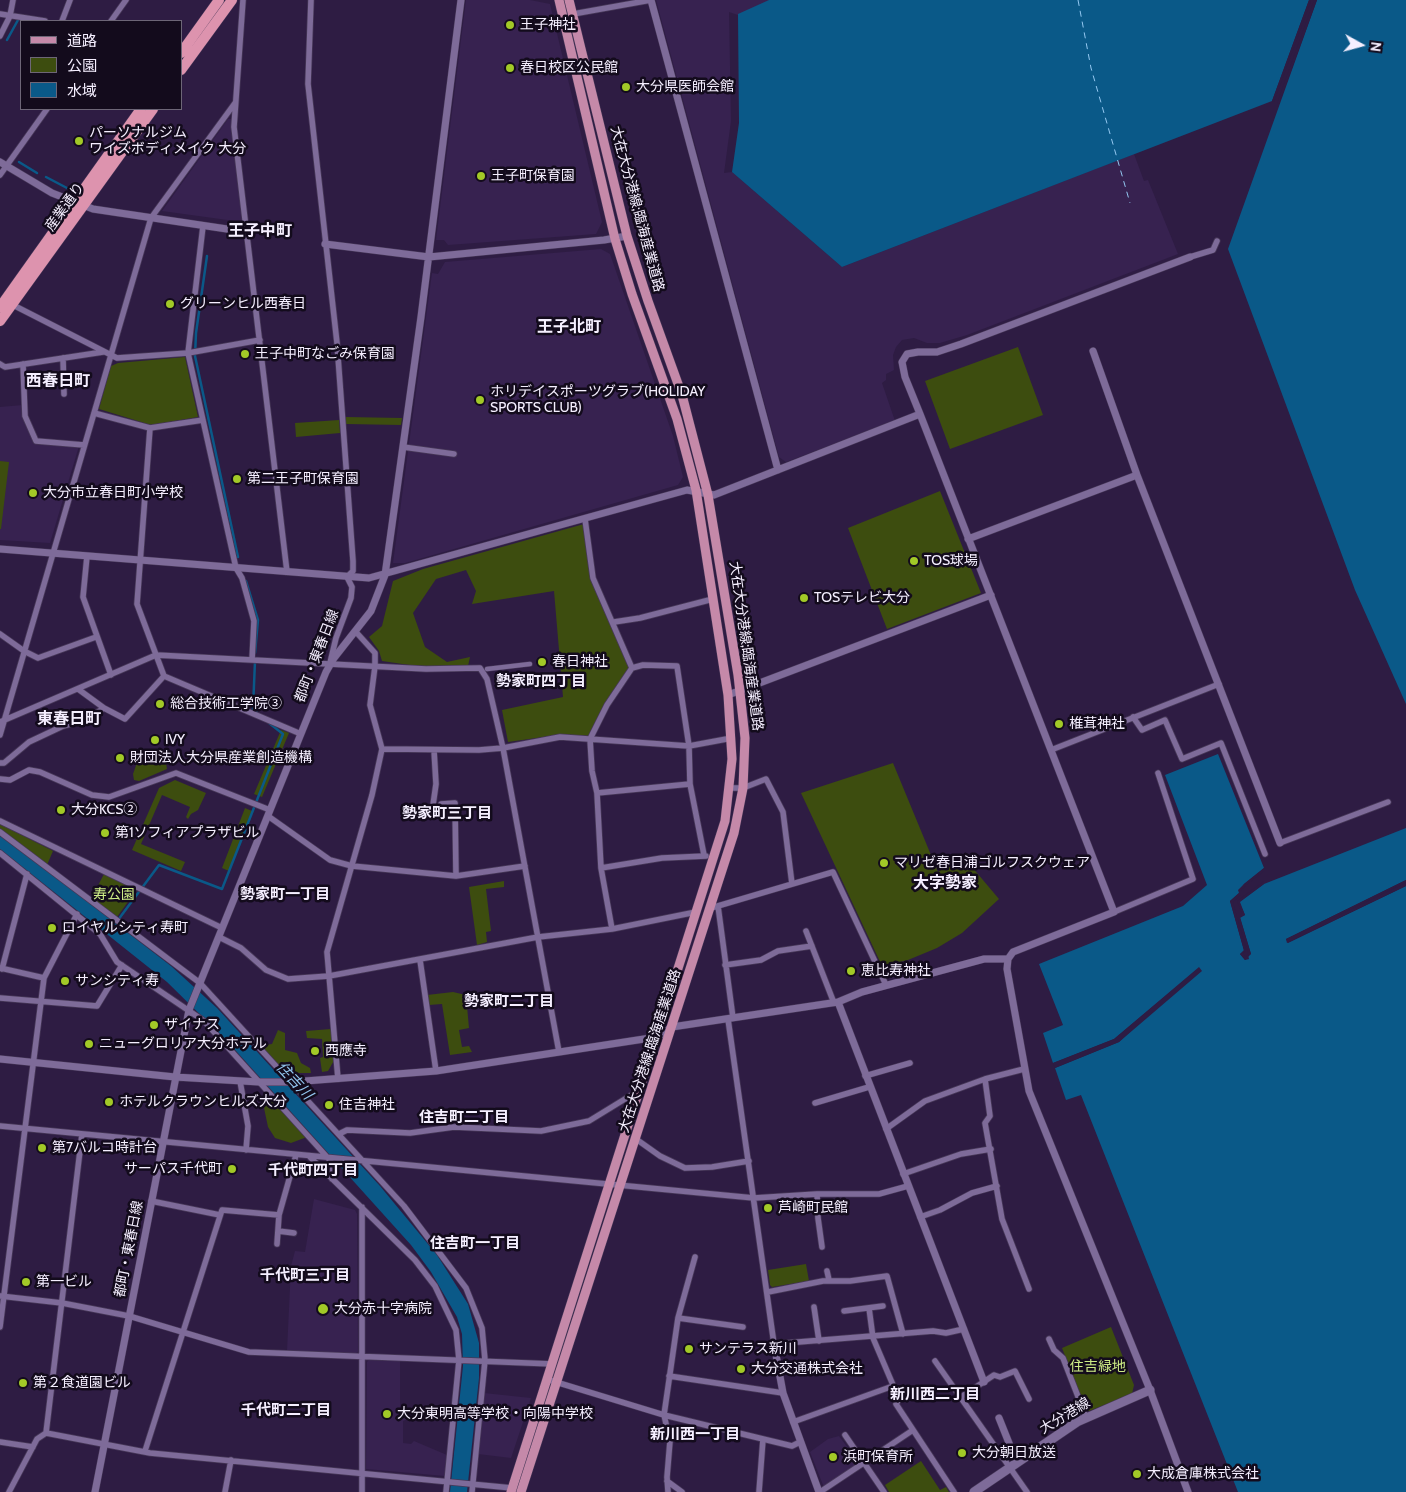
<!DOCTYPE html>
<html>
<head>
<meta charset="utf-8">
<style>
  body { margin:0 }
  #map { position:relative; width:1406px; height:1492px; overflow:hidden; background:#2e1c43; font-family:Cabin,"Noto Sans JP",sans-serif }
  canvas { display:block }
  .legend { position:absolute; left:20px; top:20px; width:162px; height:90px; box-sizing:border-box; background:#130b1c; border:1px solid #6d6677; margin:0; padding:6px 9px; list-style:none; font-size:15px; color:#f5efff }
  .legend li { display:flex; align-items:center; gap:10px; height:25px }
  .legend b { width:25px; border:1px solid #6d6677 }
  .north { position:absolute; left:1336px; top:20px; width:50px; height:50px; -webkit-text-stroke:4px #130b1c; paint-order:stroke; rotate:97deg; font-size:14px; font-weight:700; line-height:20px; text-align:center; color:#f5efff }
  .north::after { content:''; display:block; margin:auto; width:18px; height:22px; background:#f5efff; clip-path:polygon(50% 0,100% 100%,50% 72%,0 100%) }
</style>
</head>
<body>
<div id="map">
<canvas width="1406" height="1492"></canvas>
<ul class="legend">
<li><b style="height:6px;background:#c589a9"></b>道路</li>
<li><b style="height:14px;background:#3d4d0f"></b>公園</li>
<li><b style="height:14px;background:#0a5988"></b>水域</li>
</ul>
<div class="north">N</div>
</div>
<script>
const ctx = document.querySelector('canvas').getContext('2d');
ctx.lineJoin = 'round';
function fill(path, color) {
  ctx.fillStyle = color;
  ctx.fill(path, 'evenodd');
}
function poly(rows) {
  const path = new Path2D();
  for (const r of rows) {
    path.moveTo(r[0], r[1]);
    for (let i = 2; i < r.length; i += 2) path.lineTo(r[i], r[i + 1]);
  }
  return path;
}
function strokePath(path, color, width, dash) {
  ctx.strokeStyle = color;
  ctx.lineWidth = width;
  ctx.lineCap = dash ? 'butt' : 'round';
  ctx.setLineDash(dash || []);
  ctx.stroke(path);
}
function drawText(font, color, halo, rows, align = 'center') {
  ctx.font = font + ' Cabin,"Noto Sans JP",sans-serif';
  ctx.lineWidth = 5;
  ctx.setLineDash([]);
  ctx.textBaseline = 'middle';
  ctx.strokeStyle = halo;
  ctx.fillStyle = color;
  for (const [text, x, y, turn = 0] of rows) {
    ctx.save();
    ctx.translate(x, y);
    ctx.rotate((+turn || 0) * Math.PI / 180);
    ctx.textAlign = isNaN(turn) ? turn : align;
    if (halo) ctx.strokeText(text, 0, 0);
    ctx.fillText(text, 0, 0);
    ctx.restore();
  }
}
fill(poly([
  [466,0,530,0,550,4,602,222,596,234,448,245,444,240,436,240],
  [656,0,771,0,738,15,729,12,731,121,724,173,732,172,842,267,1134,154,1144,181,1148,180,1178,254,967,335,940,343,927,343,914,338,902,340,896,347,893,355,894,370,886,374,886,380,882,383,895,421,786,462,779,457],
  [228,119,231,119,242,222,162,211],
  [601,249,610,254,673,436,683,477,678,485,405,563,393,563,432,273,438,274,445,262],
  [23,405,24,419,34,443,79,446,50,543,0,540,0,407],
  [314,1199,355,1210,357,1214,358,1352,354,1354,287,1351,291,1266,295,1251,305,1252],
  [369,1360,400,1361,400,1408,409,1408,408,1419,403,1421,403,1443,411,1444,414,1441,447,1455,445,1476,366,1469,367,1362],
  [484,1393,531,1398,511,1458,478,1454],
  [839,1436,859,1463,825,1486,823,1485,810,1452,828,1439]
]), '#372250');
fill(poly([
  [1018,347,1043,415,950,449,925,381],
  [185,357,198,417,151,425,99,409,111,366,118,363],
  [346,417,402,418,401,425,346,424],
  [339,420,340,433,296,437,295,423],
  [0,461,9,462,1,529,0,529],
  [940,491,981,593,887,629,848,528],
  [584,524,591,579,630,668,589,736,558,735,508,742,502,710,563,697,554,591,472,604,476,591,466,570,436,579,413,613,425,647,447,662,470,657,468,666,423,667,382,661,379,651,369,637,382,626,393,581,423,569],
  [281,730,289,733,262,797,254,794],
  [144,755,166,763,167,769,139,781,134,780,133,774,139,757],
  [893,763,938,872,961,854,999,899,962,933,937,948,908,960,882,966,801,793],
  [175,780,206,793,198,810,191,814,188,819,186,817,190,807,162,795,141,844,185,862,181,871,132,850,159,788],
  [245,808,252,811,229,871,222,868],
  [0,824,53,851,47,865,0,830],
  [104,874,138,888,117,917,91,899],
  [504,881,504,887,486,889,491,931,486,932,487,942,477,945,469,887],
  [453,992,466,995,469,1028,459,1030,462,1047,469,1046,472,1052,450,1055,442,1004,429,1005,427,995],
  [331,1029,336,1057,328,1071,322,1072,320,1058,323,1057,322,1039,307,1038,306,1031],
  [278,1030,285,1033,285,1050,297,1053,301,1063,310,1068,311,1073,286,1073,265,1050,264,1045,272,1044],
  [271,1098,307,1137,291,1143,275,1138,268,1127,264,1108],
  [806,1264,809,1281,772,1287,770,1285,768,1270],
  [1111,1327,1134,1385,1132,1394,1089,1411,1087,1411,1062,1348],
  [921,1461,940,1490,946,1487,949,1492,889,1492,885,1485]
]), '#3d4d0f');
fill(poly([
  [769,0,1309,0,1272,101,842,267,732,172,739,123,738,14],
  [1317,0,1406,0,1406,704,1355,590,1228,249],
  [1218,754,1264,868,1244,884,1239,893,1230,901,1244,951,1240,954,1245,960,1251,954,1240,917,1245,915,1239,902,1264,884,1406,828,1406,880,1286,939,1288,943,1406,886,1406,1492,1238,1492,1081,1095,1066,1100,1055,1068,1119,1042,1199,968,1114,1039,1053,1063,1043,1033,1063,1025,1039,964,1183,906,1207,885,1165,775],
  [0,834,171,966,217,1008,380,1186,437,1255,468,1304,479,1343,479,1378,467,1492,450,1492,463,1366,462,1334,457,1317,431,1272,411,1245,227,1041,167,982,0,849]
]), '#0a5988');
fill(poly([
  [1309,0,1311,1,1274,102,1272,101],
  [1314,0,1317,0,1279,104,1277,103],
  [1264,868,1264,871,1246,885,1241,891,1241,895,1233,902,1246,950,1243,954,1246,957,1248,953,1238,918,1242,914,1237,901,1264,881,1264,884,1240,902,1245,915,1240,918,1251,954,1248,955,1249,959,1245,960,1240,954,1244,950,1230,901,1239,893,1238,890,1244,884],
  [1406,880,1406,882,1327,921,1406,883,1406,886,1287,943,1286,939],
  [1199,967,1202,971,1119,1042,1055,1068,1053,1063,1114,1039]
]), '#2e1c43');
strokePath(poly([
  [7,40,18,20],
  [19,162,37,173],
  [46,177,67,188],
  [207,256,196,333,195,356,238,557],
  [246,581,258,620,255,653],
  [255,661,253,709,257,713],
  [118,920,159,865,222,889,283,734,269,723]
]), '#0a5988', 2.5);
strokePath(poly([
  [1078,0,1091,68,1130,203]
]), '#94c8f1', 1, [6, 5]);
const pedestrian = poly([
  [487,669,530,664]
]);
const minor = poly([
  [243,0,234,127,287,572],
  [311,0,308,84,337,343,353,561,353,571,347,577,352,587,351,598,336,638,330,663],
  [0,14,45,21],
  [573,14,651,0],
  [62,21,70,0],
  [111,21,126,0],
  [0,36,10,16,13,0],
  [0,175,47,109],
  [203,226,188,353,236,568,242,578,254,621,252,660],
  [1190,257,1213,250,1217,241],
  [11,304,117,358,188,353,260,340],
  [63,358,64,394],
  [0,364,5,367,103,352],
  [23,364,25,416,36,441,84,445],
  [94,413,150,428,137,604,164,676,301,734],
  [150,428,203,420],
  [403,447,454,454],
  [585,519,593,578,632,668,607,705,590,739,592,771,597,793,601,868,612,929],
  [87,556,83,597,111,675],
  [614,622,640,618,713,599],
  [0,634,24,651,38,658,96,637],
  [632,668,643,665,677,666,689,746,690,784,704,855],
  [104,708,125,719,164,676],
  [1133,717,1142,730,1165,720,1182,759,1221,743,1265,854],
  [0,722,156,655,426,669,480,668,487,679,503,748,559,1052],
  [0,735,151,218,235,103],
  [382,749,479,750,503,748,560,737,689,746,732,738],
  [434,750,436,784,432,812,437,812,441,804,455,803,456,876],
  [1051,750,1219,684],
  [0,763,4,763,29,742,63,726,85,720,104,708,78,689],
  [0,779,10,780,29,770,40,772,92,795,109,797,176,773,270,810],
  [730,788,743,788,766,779,783,812,792,884],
  [597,793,690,784],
  [268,816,330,860,352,866,456,876,525,866],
  [0,821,222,928],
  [0,832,200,983,404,1206,466,1288,482,1328,485,1360,472,1492],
  [1280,843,1388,802],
  [0,853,100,934,117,962,204,1021,328,1158,333,1165,332,1179],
  [601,868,662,858,706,856],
  [718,906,733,1018],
  [711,908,833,872,886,985],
  [1114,912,1193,879,1158,773],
  [806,931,834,1003],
  [219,937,241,948,266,970,288,979,329,976,538,937,612,929,696,912],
  [420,960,436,1071],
  [725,965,761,960,778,951,812,946],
  [0,968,44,978],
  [2,969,27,874],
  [0,998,97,1006,122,965],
  [728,1019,774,1344,933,1331,946,1333,964,1329],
  [865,1076,910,1063],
  [338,1079,327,952,372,795,382,749,370,705,375,666,375,653,356,632],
  [985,1079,990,1116,985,1123,1002,1219,1029,1289],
  [240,1081,248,1126,246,1150],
  [815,1103,869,1087],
  [0,1126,754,1198,817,1194,879,1194,908,1186],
  [886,1129,925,1101,985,1079,1024,1069],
  [339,1134,347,1130,410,1133,454,1127,541,1131,589,1121,638,1091],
  [636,1139,660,1156,685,1168,712,1167,749,1161],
  [309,1156,415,1260,435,1286,456,1330,459,1360,446,1492],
  [903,1174,961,1154,991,1149],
  [817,1194,818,1218,822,1247],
  [151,1201,220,1215],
  [362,1207,362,1492],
  [920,1217,940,1210,972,1193,997,1186],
  [278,1231,294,1233],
  [277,1244,279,1215,296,1155],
  [827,1271,829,1280],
  [768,1292,823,1281,850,1281,887,1276,903,1334],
  [0,1296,62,1303,129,1316,249,1352,553,1364],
  [814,1307,819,1341],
  [869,1308,873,1338,899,1399,896,1404,954,1492],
  [844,1311,883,1306],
  [678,1318,743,1327],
  [0,1327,44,978,77,914],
  [1049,1339,1054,1350,1063,1358,1086,1417],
  [935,1361,1027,1492],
  [669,1376,783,1393],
  [546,1379,664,1415,792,1446,800,1442],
  [961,1397,994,1375,1000,1377,1015,1371,1029,1399],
  [793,1422,893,1386],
  [46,1433,82,1134],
  [845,1435,884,1492],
  [0,1442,33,1447],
  [145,1451,222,1210,279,1215],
  [667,1481,682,1492],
  [9,1492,37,1439,46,1433,150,1453,512,1488],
  [225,1492,231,1460],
  [668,1492,667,1477,670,1441,664,1415,678,1318,695,1257],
  [759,1492,763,1439],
  [820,1492,913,1430]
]);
const tertiary = poly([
  [651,0,778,470],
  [0,162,52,193,93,209,247,232],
  [325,244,429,257,604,240,627,236],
  [1093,351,1137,475,1280,843],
  [920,414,905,377,902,362,907,354,918,352,937,352,961,344,1190,257],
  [968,539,1137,475],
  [0,549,369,578,687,490,714,495,920,414,1114,912,1013,952,1008,959,1007,969,1029,1091,1150,1390,1188,1492],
  [728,695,991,595],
  [838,1002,984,1382],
  [0,1059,175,1077,259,1082,292,1082,436,1071,657,1037,672,1027,838,1002,862,992,984,959,1008,959],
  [774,1344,783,1393,819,1492],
  [999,1418,1017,1463],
  [95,1492,189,1010,326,672,334,658,371,611,385,575,421,317,461,0]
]);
const secondary = poly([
  [974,1492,1077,1422,1150,1390]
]);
const primary = poly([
  [511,1492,725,821,732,759,728,695,696,490,677,419,632,294,615,239,559,0],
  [521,1492,734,833,743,788,745,738,738,675,708,495,682,395,648,301,627,236,569,0]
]);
const trunk = poly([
  [181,53,219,0],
  [181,70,232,0],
  [0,307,141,109],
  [0,321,153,109]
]);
strokePath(pedestrian, '#473858', 5.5);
strokePath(minor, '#473858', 7);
strokePath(tertiary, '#473858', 8);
strokePath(secondary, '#473858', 10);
strokePath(primary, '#473858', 10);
strokePath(trunk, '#473858', 11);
strokePath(pedestrian, '#7e6b99', 4.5);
strokePath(minor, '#7e6b99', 5.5);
strokePath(tertiary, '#7e6b99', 7);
strokePath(secondary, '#7e6b99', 9);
strokePath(primary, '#c589a9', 9);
strokePath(trunk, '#dd93ae', 10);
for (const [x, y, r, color] of [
  [510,25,5,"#a2c927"],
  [510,68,5,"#a2c927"],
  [626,87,5,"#a2c927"],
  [79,141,5,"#a2c927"],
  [481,176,5,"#a2c927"],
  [170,304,5,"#a2c927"],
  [245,354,5,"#a2c927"],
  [480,400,5,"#a2c927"],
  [237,479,5,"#a2c927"],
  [33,493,5,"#a2c927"],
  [914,561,5,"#a2c927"],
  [804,598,5,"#a2c927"],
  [542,662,5,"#a2c927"],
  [160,704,5,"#a2c927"],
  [1059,724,5,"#a2c927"],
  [155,740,5,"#a2c927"],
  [120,758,5,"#a2c927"],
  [61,810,5,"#a2c927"],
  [105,833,5,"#a2c927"],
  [884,863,5,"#a2c927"],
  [52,928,5,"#a2c927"],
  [851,971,5,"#a2c927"],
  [65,981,5,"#a2c927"],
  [154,1025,5,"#a2c927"],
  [89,1044,5,"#a2c927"],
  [315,1051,5,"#a2c927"],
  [109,1102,5,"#a2c927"],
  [329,1105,5,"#a2c927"],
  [42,1148,5,"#a2c927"],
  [232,1169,5,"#a2c927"],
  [768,1208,5,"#a2c927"],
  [26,1282,5,"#a2c927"],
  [323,1309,6,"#a2c927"],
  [689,1349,5,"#a2c927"],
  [741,1369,5,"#a2c927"],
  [23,1383,5,"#a2c927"],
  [387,1414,5,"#a2c927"],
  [962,1453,5,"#a2c927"],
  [833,1457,5,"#a2c927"],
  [1137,1474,5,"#a2c927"]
]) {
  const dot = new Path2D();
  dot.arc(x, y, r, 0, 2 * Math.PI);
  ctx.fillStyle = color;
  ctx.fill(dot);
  strokePath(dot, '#130b1c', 2);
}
drawText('14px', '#f5efff', '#130b1c', [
  ["王子神社",520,25],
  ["春日校区公民館",520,68],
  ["大分県医師会館",636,87],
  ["パーソナルジム",89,133],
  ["ワイズボディメイク 大分",89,149],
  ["王子町保育園",491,176],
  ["グリーンヒル西春日",180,304],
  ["王子中町なごみ保育園",255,354],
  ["ホリデイスポーツグラブ(HOLIDAY",490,392],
  ["SPORTS CLUB)",490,408],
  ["第二王子町保育園",247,479],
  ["大分市立春日町小学校",43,493],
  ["TOS球場",924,561],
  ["TOSテレビ大分",814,598],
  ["春日神社",552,662],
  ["総合技術工学院③",170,704],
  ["椎茸神社",1069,724],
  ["IVY",165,740],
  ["財団法人大分県産業創造機構",130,758],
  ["大分KCS②",71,810],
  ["第1ソフィアプラザビル",115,833],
  ["マリゼ春日浦ゴルフスクウェア",894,863],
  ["ロイヤルシティ寿町",62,928],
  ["恵比寿神社",861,971],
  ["サンシティ寿",75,981],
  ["ザイナス",164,1025],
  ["ニューグロリア大分ホテル",99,1044],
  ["西應寺",325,1051],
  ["ホテルクラウンヒルズ大分",119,1102],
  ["住吉神社",339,1105],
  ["第7バルコ時計台",52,1148],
  ["サーパス千代町",222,1169,"right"],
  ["芦崎町民館",778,1208],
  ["第一ビル",36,1282],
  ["大分赤十字病院",334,1309],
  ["サンテラス新川",699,1349],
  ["大分交通株式会社",751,1369],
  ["第２食道園ビル",33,1383],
  ["大分東明高等学校・向陽中学校",397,1414],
  ["大分朝日放送",972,1453],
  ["浜町保育所",843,1457],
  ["大成倉庫株式会社",1147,1474]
], 'left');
drawText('14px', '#f5efff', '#130b1c', [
  ["産業通り",65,207,-54],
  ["大在大分港線;臨海産業道路",637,209,75],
  ["大在大分港線;臨海産業道路",746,646,82],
  ["都町・東春日線",317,656,-69],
  ["大在大分港線;臨海産業道路",650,1051,-72],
  ["都町・東春日線",129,1249,-79],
  ["大分港線",1065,1416,-31]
]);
drawText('14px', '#cdec86', '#130b1c', [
  ["寿公園",114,895],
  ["住吉緑地",1098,1367]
]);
drawText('bold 15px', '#f5efff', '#130b1c', [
  ["勢家町四丁目",541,682],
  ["勢家町三丁目",447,814],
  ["勢家町一丁目",285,895],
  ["勢家町二丁目",509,1002],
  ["住吉町二丁目",464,1118],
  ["千代町四丁目",313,1171],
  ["住吉町一丁目",475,1244],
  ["千代町三丁目",305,1276],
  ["新川西二丁目",935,1395],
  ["千代町二丁目",286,1411],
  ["新川西一丁目",695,1435]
]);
drawText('italic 15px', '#94c8f1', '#130b1c', [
  ["住吉川",294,1081,47]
]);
drawText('bold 16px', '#f5efff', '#130b1c', [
  ["王子中町",260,231],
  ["王子北町",569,327],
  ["西春日町",58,381],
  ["東春日町",69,719],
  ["大字勢家",945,883]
]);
</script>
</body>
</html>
